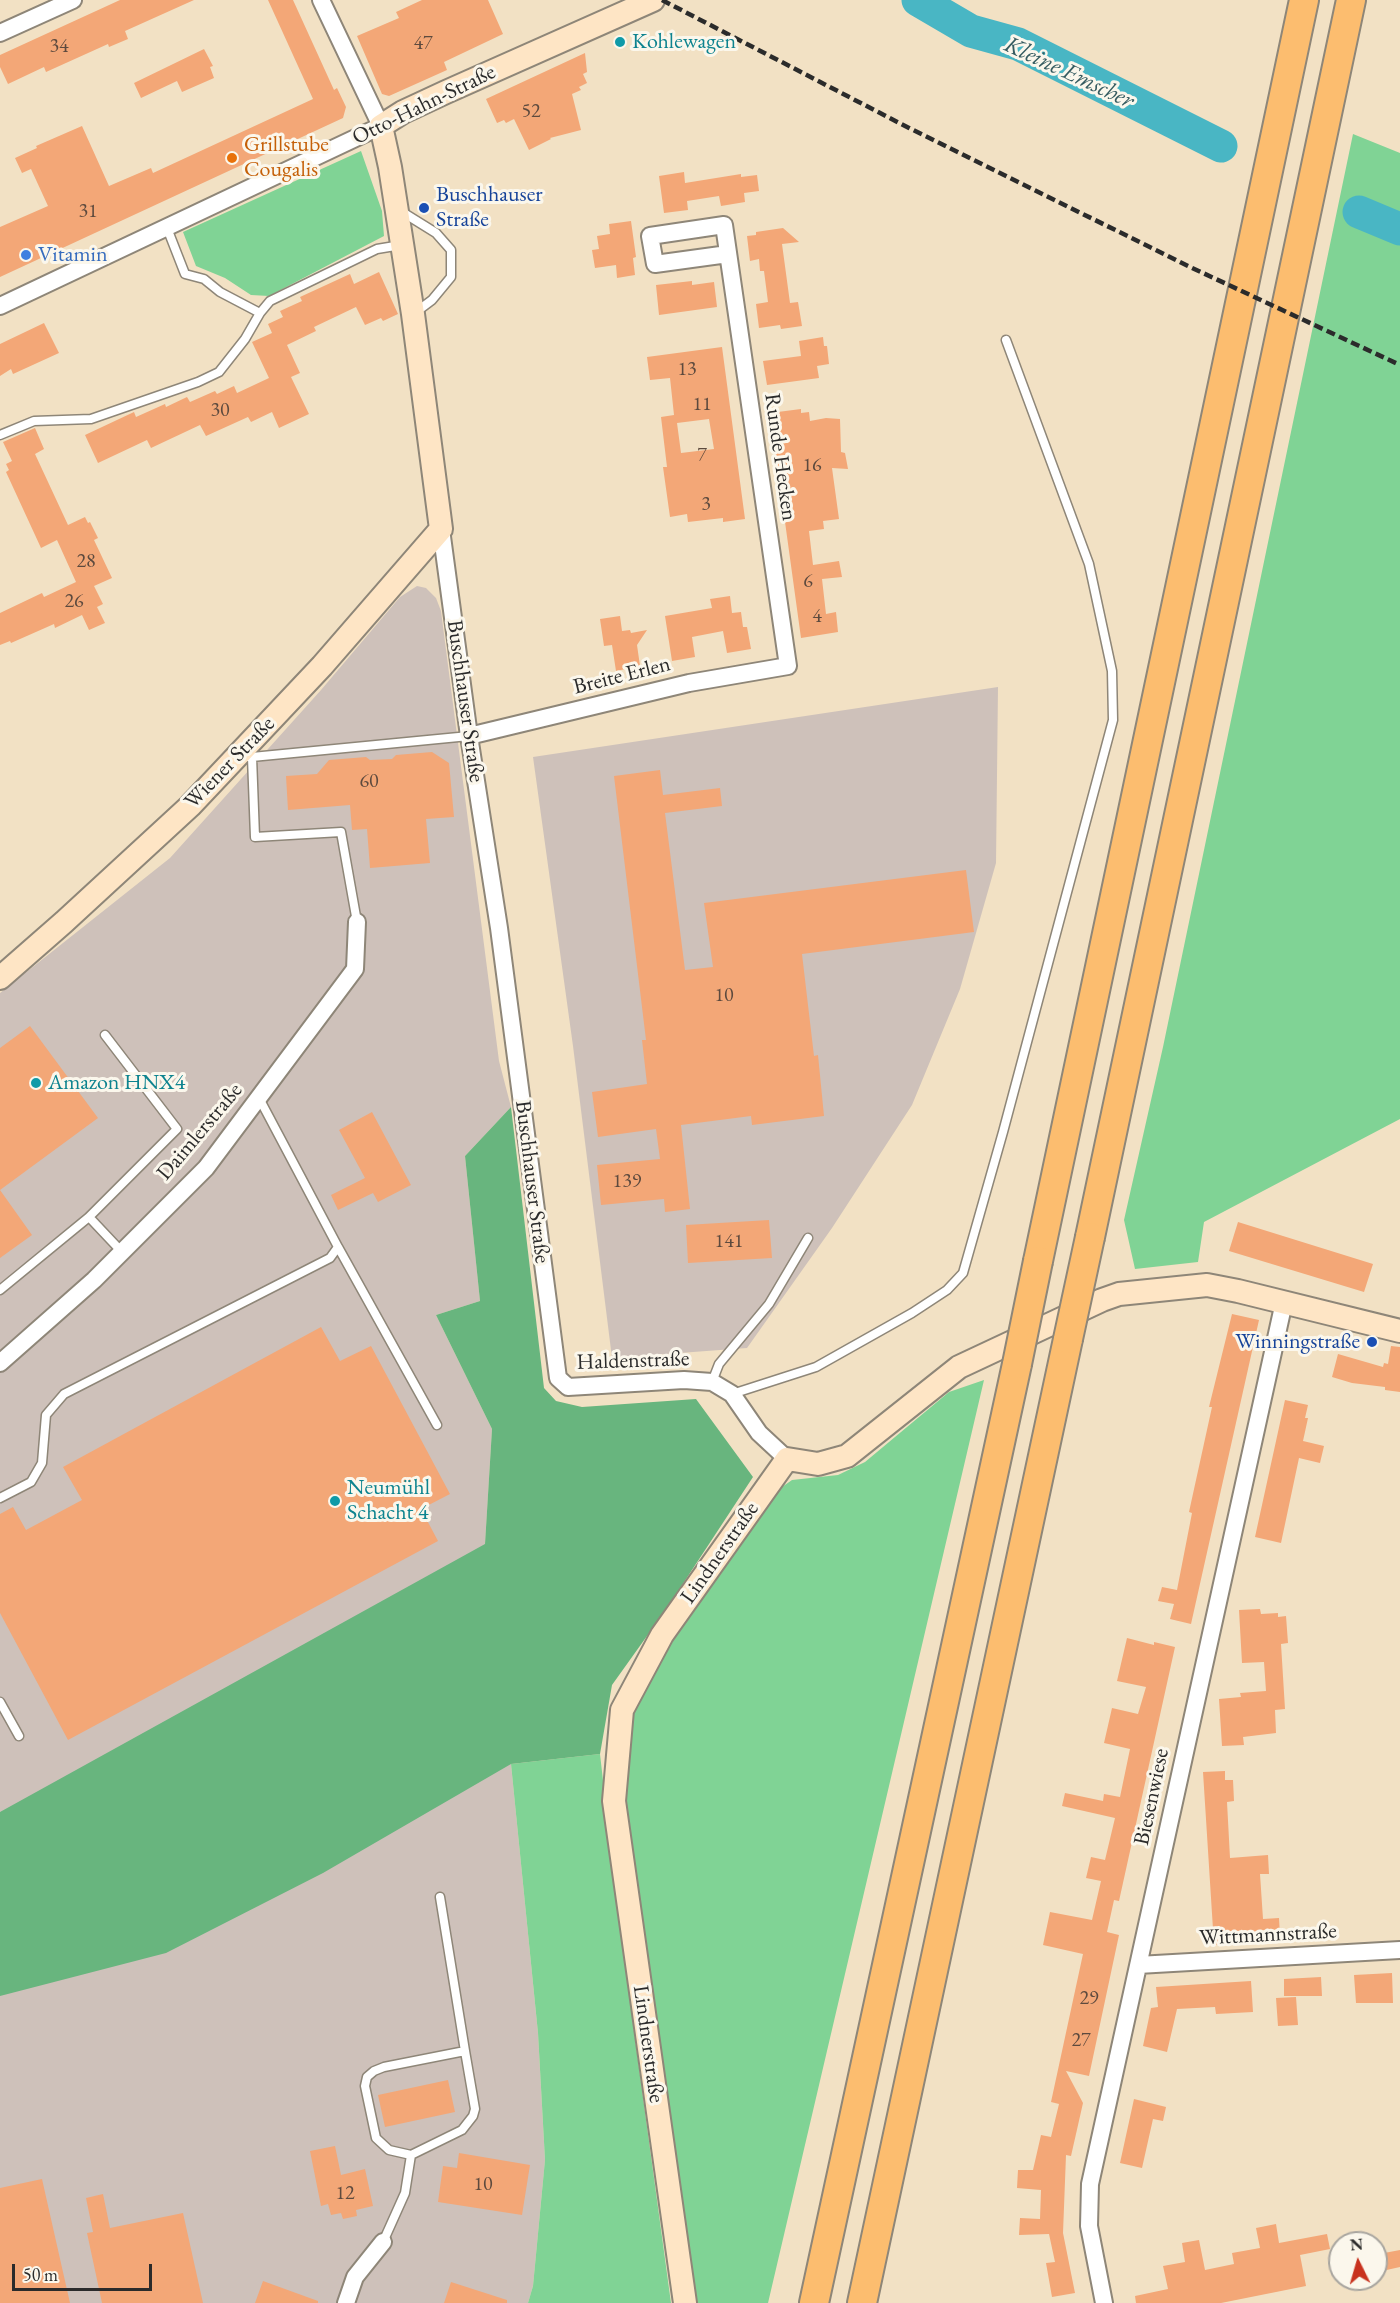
<!DOCTYPE html>
<html>
<head>
<meta charset="utf-8">
<style>
  body { margin:0 }
  #map { position:relative; width:1400px; height:2303px; overflow:hidden; background:#f2e1c4; font-family:"EB Garamond",serif }
  canvas { display:block }
  .north { position:absolute; left:1328px; top:2231px; width:60px; height:60px; box-sizing:border-box; background:#fbf7ec; border:2px solid #a8a59f; border-radius:50%; rotate:355deg; font-size:16px; font-weight:700; line-height:24px; text-align:center; color:#2b2b2b }
  .north::after { content:''; display:block; margin:auto; width:21px; height:27px; background:#c8321e; clip-path:polygon(50% 0,100% 100%,50% 72%,0 100%) }
  .scale { position:absolute; left:12px; top:2264px; width:140px; height:27px; box-sizing:border-box; border:3px solid #2b2b2b; border-top:0; padding-left:8px; font-size:18px; line-height:21px; white-space:nowrap; color:#2b2b2b; -webkit-text-stroke:4px #fbf7ec; paint-order:stroke }
</style>
</head>
<body>
<div id="map">
<canvas width="1400" height="2303"></canvas>
<div class="north">N</div>
<div class="scale">50 m</div>
</div>
<script>
const ctx = document.querySelector('canvas').getContext('2d');
ctx.lineJoin = 'round';
function fill(path, color) {
  ctx.fillStyle = color;
  ctx.fill(path, 'evenodd');
}
function poly(rows) {
  const path = new Path2D();
  for (const r of rows) {
    path.moveTo(r[0], r[1]);
    for (let i = 2; i < r.length; i += 2) path.lineTo(r[i], r[i + 1]);
  }
  return path;
}
function strokePath(path, color, width, dash) {
  ctx.strokeStyle = color;
  ctx.lineWidth = width;
  ctx.lineCap = dash ? 'butt' : 'round';
  ctx.setLineDash(dash || []);
  ctx.stroke(path);
}
function drawText(font, color, halo, rows, align = 'center') {
  ctx.font = font + ' "EB Garamond",serif';
  ctx.lineWidth = 6;
  ctx.setLineDash([]);
  ctx.textBaseline = 'middle';
  ctx.strokeStyle = halo;
  ctx.fillStyle = color;
  for (const [text, x, y, turn = 0] of rows) {
    ctx.save();
    ctx.translate(x, y);
    ctx.rotate((+turn || 0) * Math.PI / 180);
    ctx.textAlign = isNaN(turn) ? turn : align;
    if (halo) ctx.strokeText(text, 0, 0);
    ctx.fillText(text, 0, 0);
    ctx.restore();
  }
}
fill(poly([
  [417,586,426,588,436,598,441,611,499,1061,511,1107,465,1156,480,1301,436,1315,492,1429,485,1544,511,1764,538,2033,545,2160,533,2286,528,2303,0,2303,0,993,170,858,321,690,400,597],
  [998,687,996,863,960,989,912,1105,832,1228,747,1348,612,1358,573,1046,533,757]
]), '#cec1ba');
fill(poly([
  [1353,134,1400,153,1400,1119,1204,1222,1198,1262,1135,1269,1124,1220,1163,1047],
  [361,151,382,211,384,236,269,296,251,295,225,278,196,266,183,232],
  [984,1380,768,2303,695,2303,616,1801,624,1710,782,1487,792,1480,838,1475,865,1462,949,1392],
  [600,1754,619,1921,671,2303,528,2303,533,2286,545,2160,538,2033,511,1764]
]), '#80d395');
fill(poly([
  [511,1107,544,1388,556,1401,582,1407,696,1399,753,1477,667,1608,612,1685,600,1754,511,1764,323,1873,166,1953,0,1996,0,1812,485,1544,492,1429,436,1315,480,1301,465,1156]
]), '#68b57e');
strokePath(poly([
  [918,0,971,31,1018,44,1221,146],
  [1359,212,1400,229]
]), '#49b6c4', 33);
fill(poly([
  [120,0,194,0,125,31,128,39,109,47,108,44,46,72,44,67,8,84,0,67,0,55],
  [268,0,293,0,334,90,337,88,346,107,343,118,0,277,0,227,48,206,31,169,22,173,15,158,37,148,36,146,82,126,109,186,151,168,153,173,313,99],
  [422,0,488,0,503,34,444,62,447,70,389,96,382,94,357,36,399,18,396,12],
  [204,49,213,66,210,67,214,78,182,92,177,81,141,98,134,83],
  [585,53,587,72,583,74,587,83,579,87,581,90,572,94,581,130,550,138,551,139,529,150,514,119,506,123,504,120,497,123,486,99],
  [684,172,685,183,741,174,741,177,757,175,759,191,744,193,745,202,721,206,719,196,687,201,688,210,664,213,659,176],
  [631,221,636,257,633,258,635,275,617,278,616,265,595,268,592,250,599,249,597,236,610,234,609,224],
  [783,228,799,242,782,244,790,303,798,302,802,326,781,329,780,325,759,328,756,304,768,302,764,271,760,271,759,259,750,261,747,236,756,235,756,232],
  [379,272,398,314,383,321,381,318,365,325,356,307,314,327,316,331,287,345,300,373,291,377,309,414,279,428,272,412,251,422,248,417,206,436,200,425,151,448,147,440,98,463,85,435,134,412,136,417,165,404,166,407,187,397,190,402,215,391,217,394,234,386,237,393,269,378,252,342,272,333,268,324,283,317,280,311,302,301,300,297,350,274,354,284],
  [692,281,692,285,714,282,717,307,659,315,656,285],
  [44,323,59,353,13,374,11,369,0,376,0,344],
  [823,337,824,346,827,346,829,364,817,366,819,378,767,385,763,361,801,356,799,341],
  [722,347,745,519,723,522,723,518,688,522,687,514,670,517,663,467,667,467,661,417,674,415,670,378,650,380,647,357],
  [709,419,714,449,681,453,677,423],
  [801,409,801,413,809,412,810,421,826,418,840,419,841,452,845,453,848,469,832,468,839,519,823,521,824,529,809,531,813,565,839,561,842,577,822,579,826,614,836,612,838,632,801,638,770,413],
  [35,428,44,449,35,454,68,525,85,517,88,523,90,522,98,538,94,540,112,578,94,586,103,604,97,607,105,623,89,630,82,615,55,628,54,624,11,643,10,641,0,645,0,613,42,593,44,597,76,582,57,540,41,548,6,472,9,470,6,464,12,461,3,442],
  [730,596,732,613,741,612,743,627,747,627,751,649,727,653,723,631,692,637,695,657,672,661,665,616,712,608,710,599],
  [620,616,622,631,630,630,631,633,647,630,637,645,640,666,616,671,612,645,604,646,600,619],
  [432,752,449,763,454,817,426,819,430,863,370,868,367,829,352,830,350,805,288,810,286,776,317,774,329,760,366,757,370,760,392,759,396,755],
  [660,770,663,795,720,788,722,806,665,813,685,970,713,967,704,903,966,870,974,932,802,954,814,1056,818,1055,824,1116,752,1125,751,1116,681,1125,690,1209,665,1212,664,1199,601,1205,597,1165,660,1159,656,1129,598,1137,592,1092,647,1084,642,1040,646,1040,614,776],
  [30,1026,98,1118,0,1190,32,1235,0,1258,0,1048],
  [372,1112,411,1185,378,1202,373,1193,338,1210,331,1195,365,1178,339,1130],
  [769,1220,772,1258,688,1263,686,1225],
  [1238,1222,1373,1264,1364,1292,1229,1251],
  [1232,1314,1259,1320,1191,1624,1170,1619,1174,1604,1158,1601,1162,1587,1177,1590,1192,1513,1189,1512,1212,1407,1209,1407],
  [321,1327,340,1361,371,1346,450,1494,421,1509,438,1541,68,1740,0,1613,0,1514,13,1507,26,1530,82,1500,63,1467],
  [1391,1346,1400,1347,1400,1392,1385,1390,1385,1387,1352,1383,1332,1377,1338,1354,1383,1367,1384,1363,1388,1364],
  [1285,1400,1308,1405,1305,1418,1308,1418,1303,1441,1324,1446,1320,1463,1299,1458,1281,1543,1255,1537],
  [1260,1609,1261,1614,1278,1613,1278,1617,1286,1616,1288,1643,1281,1644,1285,1709,1275,1710,1276,1733,1243,1737,1244,1745,1222,1746,1219,1699,1241,1697,1240,1693,1266,1691,1264,1662,1242,1663,1239,1610],
  [1127,1638,1154,1645,1154,1642,1175,1647,1119,1901,1114,1900,1107,1932,1119,1935,1089,2076,1066,2071,1083,2103,1071,2156,1066,2155,1063,2233,1075,2293,1052,2297,1046,2263,1055,2262,1049,2234,1019,2235,1020,2218,1040,2219,1041,2190,1017,2188,1018,2170,1033,2170,1041,2135,1051,2137,1059,2104,1051,2102,1083,1954,1043,1945,1050,1912,1092,1920,1101,1881,1086,1878,1091,1857,1105,1860,1115,1818,1062,1806,1065,1793,1103,1801,1104,1794,1120,1797,1130,1749,1104,1743,1112,1708,1138,1714,1146,1687,1117,1681],
  [1225,1771,1225,1780,1233,1780,1234,1801,1227,1802,1230,1858,1268,1855,1269,1874,1260,1874,1263,1919,1279,1918,1280,1936,1235,1939,1236,1944,1214,1945,1203,1772],
  [1392,1973,1393,2003,1356,2003,1354,1975],
  [1321,1977,1322,1996,1284,1996,1284,1979],
  [1251,1981,1253,2012,1216,2014,1215,2007,1177,2009,1167,2052,1143,2046,1151,2008,1158,2007,1156,1987],
  [1296,1997,1298,2025,1278,2026,1276,1998],
  [448,2080,455,2112,385,2127,378,2095],
  [1134,2099,1166,2107,1163,2121,1153,2119,1142,2168,1120,2163],
  [335,2146,341,2175,365,2169,373,2206,356,2210,357,2216,343,2219,341,2213,331,2215,328,2204,321,2206,310,2151],
  [459,2153,530,2165,522,2215,438,2202,443,2166,457,2168],
  [42,2179,70,2303,0,2303,0,2188],
  [103,2194,110,2228,183,2213,203,2303,102,2303,87,2233,93,2232,86,2198],
  [1276,2224,1279,2243,1327,2234,1330,2249,1300,2255,1306,2286,1221,2303,1136,2303,1135,2296,1168,2289,1163,2266,1185,2262,1182,2243,1199,2240,1205,2270,1234,2264,1232,2253,1260,2248,1256,2228],
  [1400,2250,1400,2267,1382,2271,1379,2254],
  [263,2281,318,2301,318,2303,255,2303],
  [451,2282,507,2300,507,2303,444,2303]
]), '#f3a777');
const lane = poly([
  [399,210,436,233,451,250,451,277,432,300,416,312],
  [260,313,270,301,377,249,401,245],
  [0,435,34,421,91,419,198,382,219,372,245,339,260,313,220,292,204,279,185,274,167,228],
  [240,757,252,757,255,837,341,832,357,922],
  [252,757,469,736],
  [89,1217,177,1129,105,1035],
  [338,1247,437,1425],
  [0,1290,89,1217,122,1252],
  [712,1382,719,1364,769,1304,808,1238],
  [732,1394,816,1367,912,1313,947,1290,963,1273,1003,1132,1113,720,1112,671,1089,564,1006,340],
  [0,1498,31,1482,42,1463,46,1415,64,1394,330,1258,338,1247,259,1098],
  [0,1702,19,1736],
  [440,1897,465,2051],
  [383,2242,405,2193,411,2155,389,2150,376,2138,365,2086,367,2077,374,2071,384,2067,465,2051,475,2109,473,2116,462,2130,411,2155]
]);
const street = poly([
  [0,33,73,0],
  [0,306,381,126,321,0],
  [441,529,469,736,499,928,558,1378,568,1387,684,1380,712,1382,732,1394,759,1433,787,1459],
  [469,736,689,683,788,666,724,225,650,236,655,264,728,254],
  [0,1363,94,1280,206,1168,355,969,357,922],
  [1138,1965,1400,1950],
  [346,2303,355,2277,383,2242],
  [1104,2303,1089,2226,1090,2184,1284,1302]
]);
const secondary = poly([
  [0,978,64,922,190,806,322,666,441,529,413,314,390,167,381,126,403,112,446,92,653,0],
  [685,2303,614,1801,622,1710,662,1635,787,1459,818,1464,847,1456,959,1367,1102,1300,1119,1294,1207,1285,1238,1291,1400,1331]
]);
const highway = poly([
  [1090,1237,1351,0],
  [1038,1261,1304,0],
  [814,2303,1017,1364],
  [862,2303,1068,1339]
]);
strokePath(lane, '#8e8678', 11);
strokePath(street, '#8e8678', 20);
strokePath(secondary, '#8e8678', 26);
strokePath(highway, '#8e8678', 32);
strokePath(lane, '#fff', 8);
strokePath(street, '#fff', 16);
strokePath(secondary, '#fee5c5', 22);
strokePath(highway, '#fcbd6f', 28);
strokePath(poly([
  [662,0,909,128,1188,266,1400,365]
]), '#2b2b2b', 4.5, [9, 4.5]);
const highwayBridge = poly([
  [1068,1339,1090,1237],
  [1017,1364,1038,1261]
]);
strokePath(highwayBridge, '#8e8678', 32, []);
strokePath(highwayBridge, '#fcbd6f', 28);
for (const [x, y, r, color] of [
  [620,42,6,"#0f9aa8"],
  [232,158,6,"#e8710a"],
  [424,208,6,"#1a4fb4"],
  [26,255,6,"#3f7fe0"],
  [36,1083,6,"#0f9aa8"],
  [1372,1342,6,"#1a4fb4"],
  [335,1501,6,"#0f9aa8"]
]) {
  const dot = new Path2D();
  dot.arc(x, y, r, 0, 2 * Math.PI);
  ctx.fillStyle = color;
  ctx.fill(dot);
  strokePath(dot, '#fbf7ec', 2);
}
drawText('20px', '#5d4a3e', null, [
  ["47",423,44],
  ["34",59,47],
  ["52",531,112],
  ["31",88,212],
  ["13",687,370],
  ["11",702,405],
  ["30",220,411],
  ["7",702,456],
  ["16",812,466],
  ["3",706,505],
  ["28",86,562],
  ["6",808,582],
  ["26",74,602],
  ["4",817,617],
  ["60",369,782],
  ["10",724,996],
  ["139",627,1182],
  ["141",729,1242],
  ["29",1089,1999],
  ["27",1081,2041],
  ["10",483,2185],
  ["12",345,2194]
]);
drawText('22px', '#0d838f', '#fbf7ec', [
  ["Kohlewagen",632,42],
  ["Amazon HNX4",48,1083],
  ["Neumühl",347,1488],
  ["Schacht 4",347,1513]
], 'left');
drawText('22px', '#2b2b2b', '#fbf7ec', [
  ["Otto-Hahn-Straße",424,105,-26],
  ["Runde Hecken",780,457,82],
  ["Breite Erlen",622,676,-14],
  ["Buschhauser Straße",465,701,82],
  ["Wiener Straße",230,763,-46],
  ["Daimlerstraße",200,1132,-50],
  ["Buschhauser Straße",532,1182,83],
  ["Haldenstraße",633,1361,-2],
  ["Lindnerstraße",720,1553,-55],
  ["Biesenwiese",1152,1797,-78],
  ["Wittmannstraße",1268,1935,-3],
  ["Lindnerstraße",648,2044,82]
]);
drawText('22px', '#c56008', '#fbf7ec', [
  ["Grillstube",244,145],
  ["Cougalis",244,170]
], 'left');
drawText('22px', '#164399', '#fbf7ec', [
  ["Buschhauser",436,195],
  ["Straße",436,220],
  ["Winningstraße",1360,1342,"right"]
], 'left');
drawText('22px', '#366cbe', '#fbf7ec', [
  ["Vitamin",38,255]
], 'left');
drawText('italic 24px', '#365c61', '#fbf7ec', [
  ["Kleine Emscher",1069,73,25]
]);
</script>
</body>
</html>
